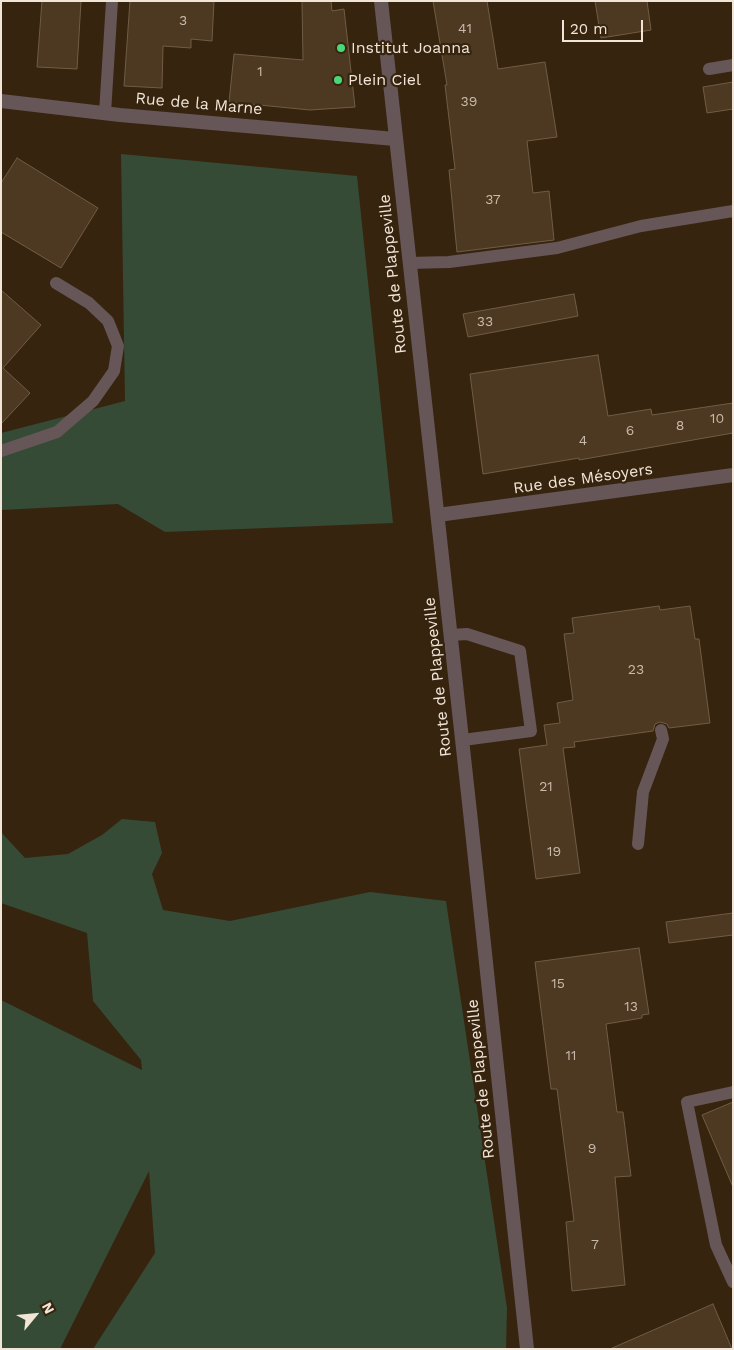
<!DOCTYPE html>
<html>
<head>
<meta charset="utf-8">
<style>
  body { margin:0 }
  #map { position:relative; width:734px; height:1350px; overflow:hidden; background:#36240f; font-family:"Work Sans",sans-serif }
  canvas { display:block }
  .frame { position:absolute; inset:0; border:2px solid #f1e5d8; pointer-events:none }
  .north { position:absolute; left:10px; top:1290px; width:50px; height:50px; -webkit-text-stroke:4px #36240f; paint-order:stroke; rotate:62deg; font-size:14px; font-weight:700; line-height:20px; text-align:center; color:#f1e5d8 }
  .north::after { content:''; display:block; margin:auto; width:18px; height:22px; background:#f1e5d8; clip-path:polygon(50% 0,100% 100%,50% 72%,0 100%) }
  .scale { position:absolute; left:562px; top:20px; width:81px; height:22px; box-sizing:border-box; border:2px solid #f1e5d8; border-top:0; padding-left:6px; font-size:15px; line-height:18px; white-space:nowrap; color:#f1e5d8; -webkit-text-stroke:4px #36240f; paint-order:stroke }
</style>
</head>
<body>
<div id="map">
<canvas width="734" height="1350"></canvas>
<div class="frame"></div>
<div class="north">N</div>
<div class="scale">20 m</div>
</div>
<script>
const ctx = document.querySelector('canvas').getContext('2d');
ctx.lineJoin = 'round';
function fill(path, color) {
  ctx.fillStyle = color;
  ctx.fill(path, 'evenodd');
}
function poly(rows) {
  const path = new Path2D();
  for (const r of rows) {
    path.moveTo(r[0], r[1]);
    for (let i = 2; i < r.length; i += 2) path.lineTo(r[i], r[i + 1]);
  }
  return path;
}
function strokePath(path, color, width, dash) {
  ctx.strokeStyle = color;
  ctx.lineWidth = width;
  ctx.lineCap = dash ? 'butt' : 'round';
  ctx.setLineDash(dash || []);
  ctx.stroke(path);
}
function drawText(font, color, halo, rows, align = 'center') {
  ctx.font = font + ' "Work Sans",sans-serif';
  ctx.lineWidth = 4.5;
  ctx.setLineDash([]);
  ctx.textBaseline = 'middle';
  ctx.strokeStyle = halo;
  ctx.fillStyle = color;
  for (const [text, x, y, turn = 0] of rows) {
    ctx.save();
    ctx.translate(x, y);
    ctx.rotate((+turn || 0) * Math.PI / 180);
    ctx.textAlign = isNaN(turn) ? turn : align;
    if (halo) ctx.strokeText(text, 0, 0);
    ctx.fillText(text, 0, 0);
    ctx.restore();
  }
}
fill(poly([
  [121,154,357,176,393,523,165,532,118,504,1,510,1,433,125,401],
  [122,819,155,822,162,853,152,874,163,910,230,921,370,892,446,901,507,1308,506,1349,93,1349,155,1253,149,1171,60,1349,1,1349,1,1000,142,1070,141,1060,93,1001,87,933,1,903,1,832,25,858,68,854,102,835]
]), '#364b35');
const building = poly([
  [42,1,81,1,77,69,37,67,42,1],
  [130,1,214,1,212,41,191,39,191,48,163,46,162,88,124,86,130,1],
  [302,1,331,1,332,11,344,9,355,107,310,110,229,102,234,54,303,60,302,1],
  [433,1,487,1,498,69,545,62,557,137,527,141,533,193,549,191,554,240,457,252,449,170,455,169,445,85,447,85,433,1],
  [595,1,647,1,651,30,601,38,595,1],
  [733,82,733,109,707,113,703,87,733,82],
  [17,158,98,208,61,268,1,232,1,183,17,158],
  [1,290,41,325,3,368,30,393,1,424,1,290],
  [574,294,578,316,468,337,463,314,574,294],
  [598,355,608,416,651,409,652,415,733,403,733,433,579,460,579,458,483,474,470,374,598,355],
  [659,606,660,610,690,606,695,639,699,639,710,723,669,728,667,724,660,722,655,724,653,731,574,742,575,747,563,748,580,873,536,879,519,749,547,745,544,725,560,723,557,703,573,700,564,634,574,633,572,618,659,606],
  [733,913,733,935,669,943,666,922,733,913],
  [639,948,649,1014,642,1015,642,1018,606,1024,617,1112,623,1112,631,1176,615,1177,625,1285,572,1291,566,1222,574,1221,557,1089,551,1089,535,962,639,948],
  [733,1102,733,1187,702,1115,733,1102],
  [713,1304,732,1349,610,1349,713,1304]
]);
fill(building, '#4d3821');
strokePath(building, '#715c46', 1);
strokePath(poly([
  [709,69,733,65],
  [105,113,112,1],
  [409,263,449,262,557,248,641,226,733,211],
  [1,451,57,432,93,401,114,371,118,346,108,321,89,303,56,283],
  [451,635,467,634,520,651,531,731,463,740],
  [638,844,643,792,663,739,661,730],
  [733,1092,687,1102,716,1245,733,1282]
]), '#665658', 12);
strokePath(poly([
  [1,101,120,115,395,139],
  [438,515,733,475]
]), '#665658', 14);
strokePath(poly([
  [381,1,470,812,527,1349]
]), '#665658', 14);
for (const [x, y, r, color] of [
  [341,48,5,"#49d778"],
  [338,80,5,"#49d778"]
]) {
  const dot = new Path2D();
  dot.arc(x, y, r, 0, 2 * Math.PI);
  ctx.fillStyle = color;
  ctx.fill(dot);
  strokePath(dot, '#36240f', 2);
}
drawText('14px', '#c8baaa', null, [
  ["3",183,21],
  ["41",465,29],
  ["1",260,72],
  ["39",469,102],
  ["37",493,200],
  ["33",485,322],
  ["10",717,419],
  ["8",680,426],
  ["6",630,431],
  ["4",583,441],
  ["23",636,670],
  ["21",546,787],
  ["19",554,852],
  ["15",558,984],
  ["13",631,1007],
  ["11",571,1056],
  ["9",592,1149],
  ["7",595,1245]
]);
drawText('16px', '#f1e5d8', '#36240f', [
  ["Institut Joanna",351,48],
  ["Plein Ciel",348,80]
], 'left');
drawText('16px', '#f1e5d8', '#36240f', [
  ["Rue de la Marne",199,104,5],
  ["Route de Plappeville",393,274,-96],
  ["Rue des Mésoyers",583,479,-8],
  ["Route de Plappeville",438,677,-96],
  ["Route de Plappeville",481,1079,-96]
]);
</script>
</body>
</html>
